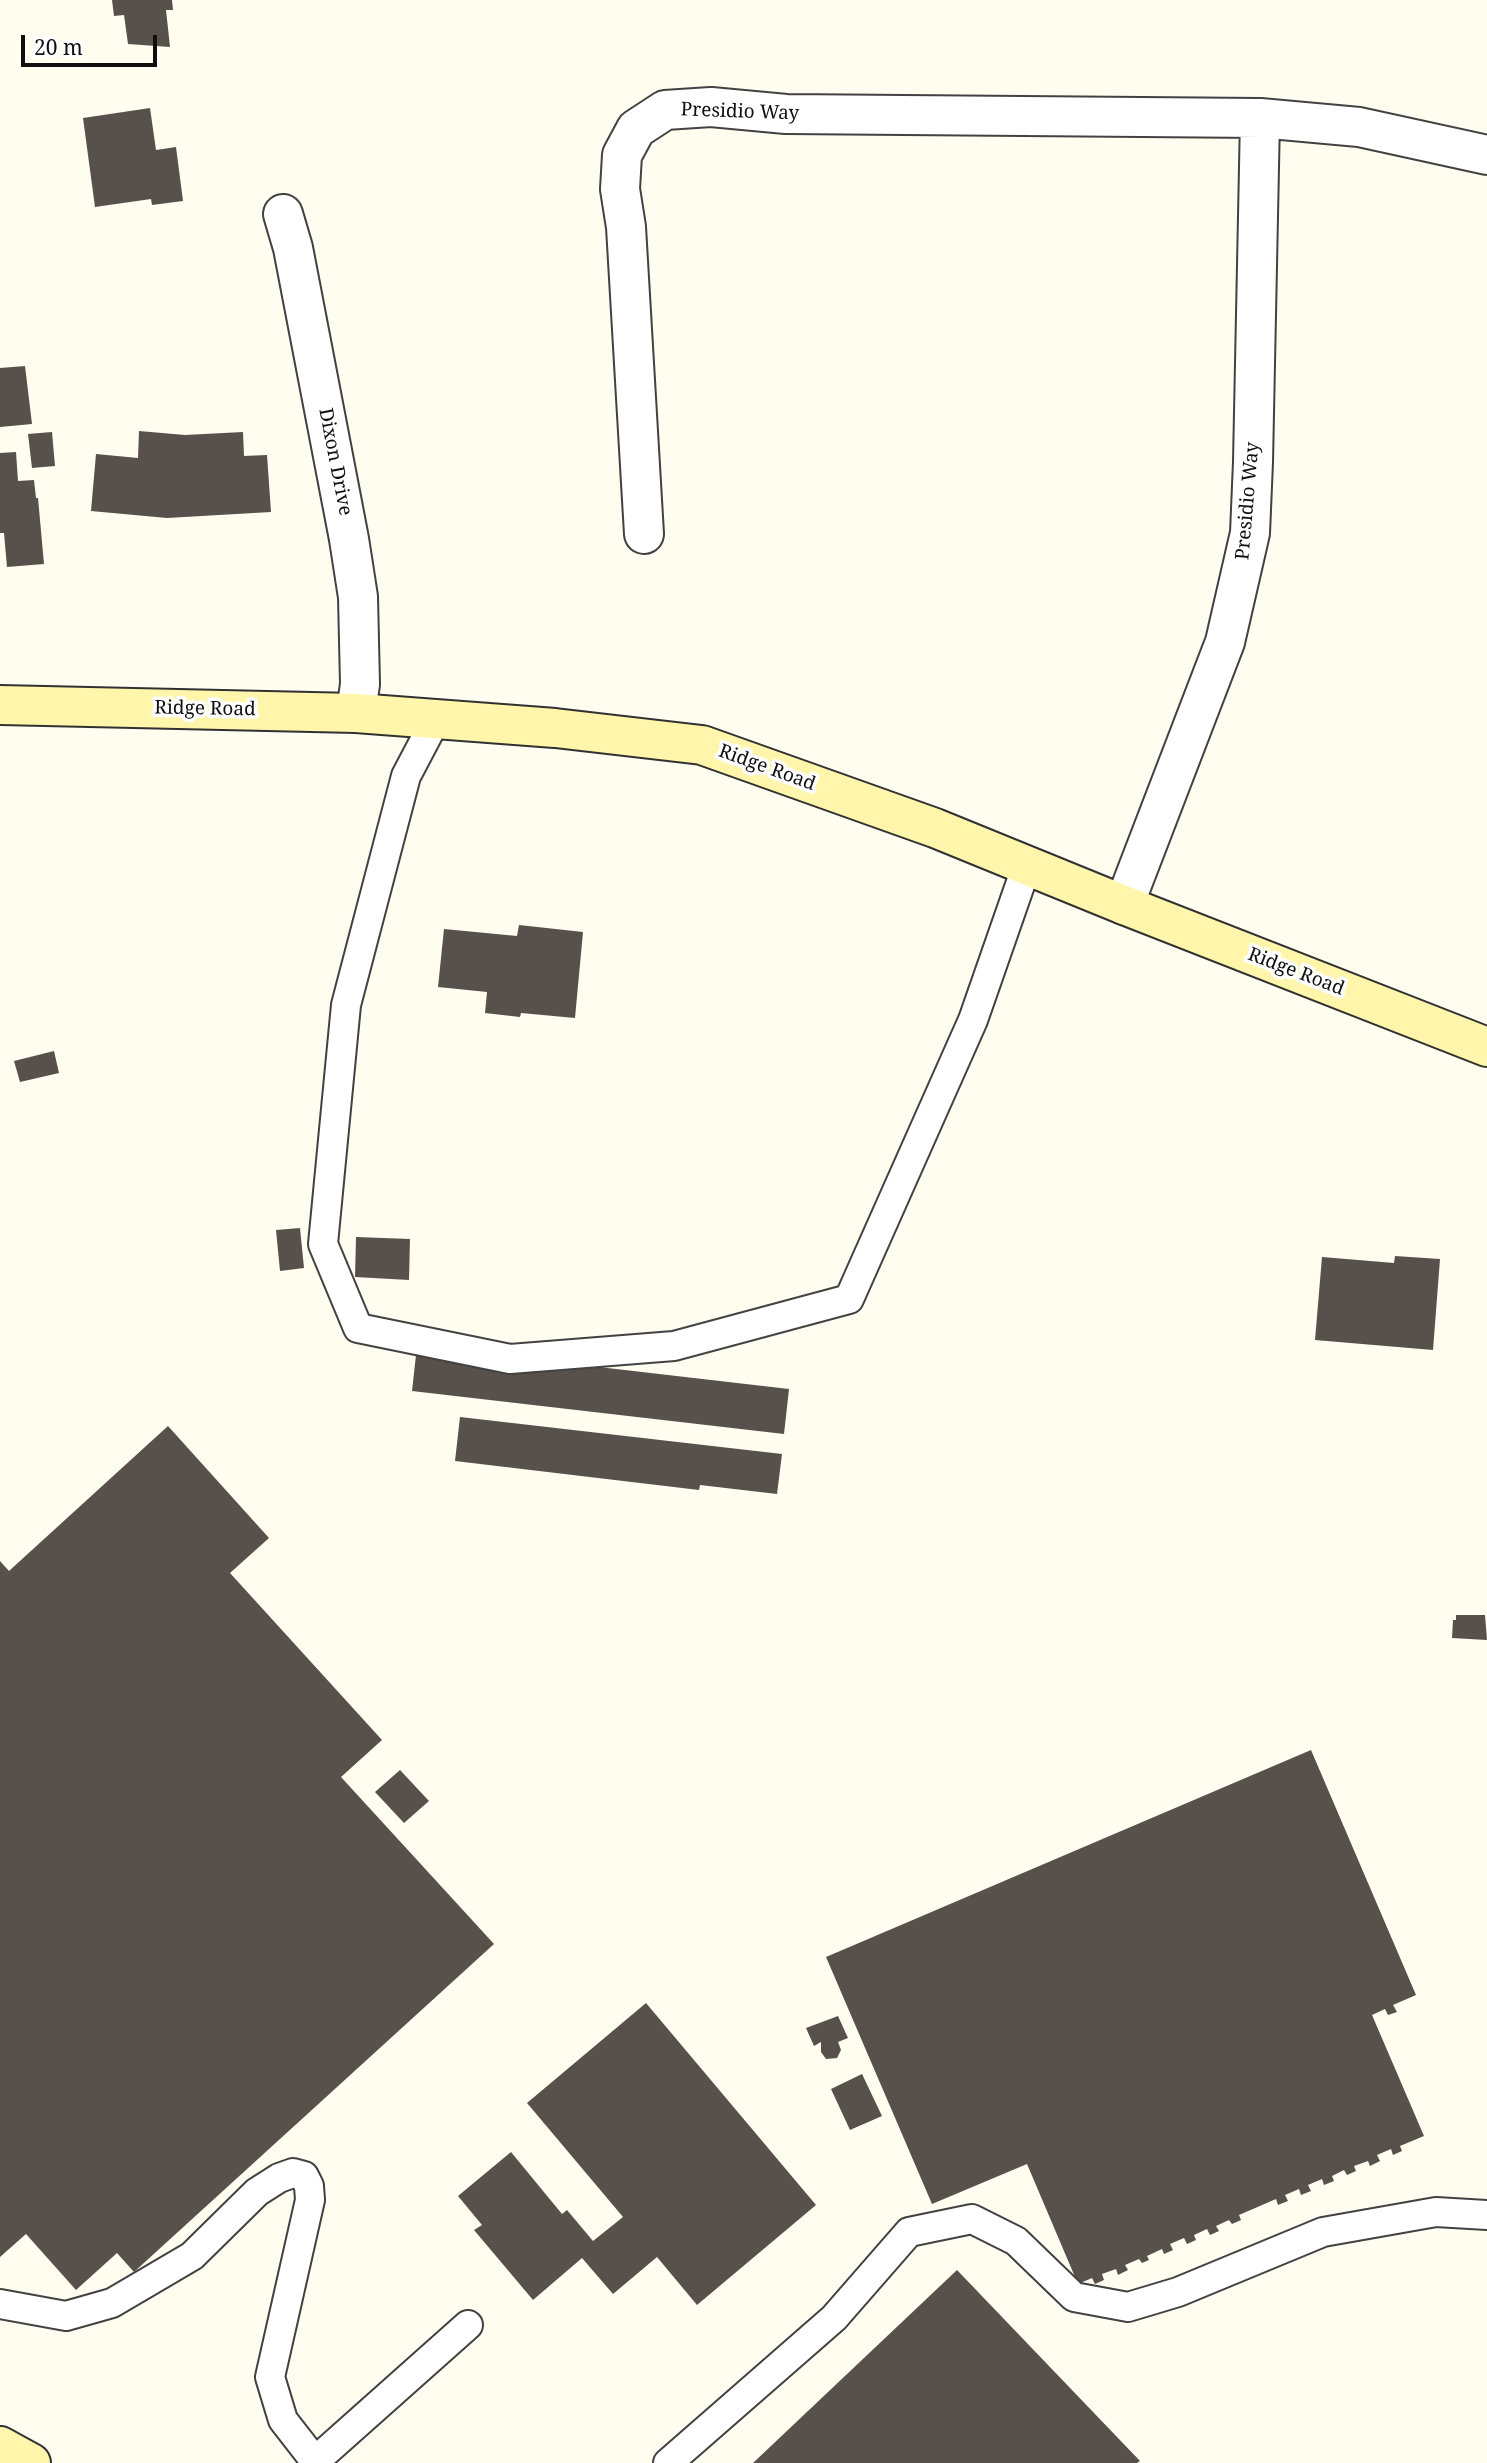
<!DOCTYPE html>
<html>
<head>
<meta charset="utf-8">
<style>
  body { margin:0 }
  #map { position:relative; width:1487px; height:2463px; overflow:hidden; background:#fffcf0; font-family:"Noto Serif",serif }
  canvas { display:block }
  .scale { position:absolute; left:21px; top:35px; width:136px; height:32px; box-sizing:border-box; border:4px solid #0f0f0f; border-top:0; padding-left:9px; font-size:21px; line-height:24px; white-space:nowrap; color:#0f0f0f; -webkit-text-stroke:5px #fff; paint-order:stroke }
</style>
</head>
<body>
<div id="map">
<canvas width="1487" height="2463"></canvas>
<div class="scale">20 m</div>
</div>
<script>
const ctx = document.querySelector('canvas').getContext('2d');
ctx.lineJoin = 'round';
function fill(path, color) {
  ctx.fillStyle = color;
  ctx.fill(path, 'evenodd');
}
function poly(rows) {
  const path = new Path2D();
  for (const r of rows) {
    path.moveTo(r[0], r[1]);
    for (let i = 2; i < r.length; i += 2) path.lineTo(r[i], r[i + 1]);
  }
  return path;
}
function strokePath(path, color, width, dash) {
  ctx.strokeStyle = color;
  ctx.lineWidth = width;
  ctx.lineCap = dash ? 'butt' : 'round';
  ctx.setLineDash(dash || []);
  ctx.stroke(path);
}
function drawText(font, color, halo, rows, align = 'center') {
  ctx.font = font + ' "Noto Serif",serif';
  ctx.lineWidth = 7;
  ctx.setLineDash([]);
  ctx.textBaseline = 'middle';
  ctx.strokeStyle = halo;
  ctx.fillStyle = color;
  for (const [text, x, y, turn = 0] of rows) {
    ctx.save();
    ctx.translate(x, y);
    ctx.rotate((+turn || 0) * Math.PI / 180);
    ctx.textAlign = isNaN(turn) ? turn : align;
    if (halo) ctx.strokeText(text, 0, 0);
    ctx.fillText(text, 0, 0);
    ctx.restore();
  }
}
fill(poly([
  [112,0,172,0,173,10,166,10,170,47,128,44,124,15,114,16],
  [150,108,156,150,176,147,183,201,152,205,151,199,95,207,83,118],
  [25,366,32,424,0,427,0,368],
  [139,431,185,435,243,432,244,456,267,455,271,512,167,518,91,511,96,454,138,458],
  [52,432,55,466,32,468,28,434],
  [16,452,18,481,34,480,36,498,38,498,44,564,7,567,4,533,0,533,0,453],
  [519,925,583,932,575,1018,521,1013,520,1017,485,1013,487,992,438,987,444,929,517,936],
  [54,1051,59,1073,20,1082,14,1061],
  [300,1228,304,1268,280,1271,276,1230],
  [356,1237,410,1239,409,1280,355,1277],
  [1395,1256,1440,1259,1433,1350,1315,1340,1322,1257,1394,1263],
  [417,1346,789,1389,784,1434,412,1391],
  [460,1417,782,1454,777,1494,700,1485,699,1490,455,1461],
  [168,1426,269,1538,230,1573,382,1740,341,1777,494,1944,134,2272,117,2253,76,2290,26,2234,0,2257,0,1561,9,1571],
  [1456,1615,1485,1615,1487,1640,1452,1638,1453,1620,1456,1620],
  [1311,1750,1416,1995,1393,2005,1397,2012,1388,2015,1385,2009,1372,2015,1424,2136,1400,2146,1402,2151,1393,2155,1391,2149,1377,2155,1380,2161,1370,2166,1368,2161,1354,2166,1356,2171,1347,2175,1344,2170,1332,2176,1334,2181,1324,2185,1322,2179,1308,2185,1311,2191,1301,2195,1299,2189,1285,2195,1288,2201,1278,2205,1276,2199,1239,2215,1241,2220,1232,2224,1229,2220,1216,2226,1219,2231,1210,2235,1207,2229,1194,2235,1196,2240,1187,2244,1184,2238,1170,2244,1173,2250,1164,2254,1162,2249,1147,2256,1149,2260,1142,2263,1139,2259,1125,2265,1128,2270,1118,2275,1116,2269,1102,2274,1104,2280,1095,2284,1092,2278,1078,2284,1027,2164,932,2204,826,1957],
  [400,1770,429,1801,404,1823,375,1792],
  [646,2003,816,2205,697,2305,657,2257,613,2294,582,2258,533,2300,474,2230,482,2225,458,2196,511,2152,562,2214,567,2210,593,2241,623,2217,527,2103],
  [838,2016,848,2038,838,2042,841,2050,837,2058,826,2059,821,2052,821,2042,814,2046,806,2028],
  [862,2074,882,2116,850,2130,831,2089],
  [957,2270,1140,2461,1137,2463,753,2463]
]), '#58504b');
const lane = poly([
  [436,719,406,776,346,1005,323,1244,358,1328,510,1359,674,1346,849,1299,973,1020,1027,865],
  [0,2304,66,2316,112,2303,192,2256,257,2192,279,2178,293,2173,304,2176,309,2186,310,2200,270,2377,283,2420,315,2461],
  [313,2463,468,2325],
  [668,2463,834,2318,909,2232,972,2219,1016,2241,1074,2297,1128,2307,1178,2292,1323,2232,1436,2212,1487,2215]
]);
const street = poly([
  [283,214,293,248,349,539,358,597,360,684,356,713],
  [644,534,626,227,620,189,622,155,636,129,665,110,711,107,786,114,1260,118,1359,127,1487,155],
  [1124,905,1225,642,1250,533,1253,462,1260,118]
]);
const secondary = poly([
  [0,705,356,713,555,728,702,745,935,828,1124,905,1487,1047],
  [0,2446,31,2463]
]);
strokePath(lane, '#424242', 32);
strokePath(street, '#424242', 42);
strokePath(secondary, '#313131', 42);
strokePath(lane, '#fff', 28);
strokePath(street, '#fff', 38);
strokePath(secondary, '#fff6ab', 38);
drawText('19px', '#0f0f0f', '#fff', [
  ["Presidio Way",740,112,2],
  ["Dixon Drive",335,462,79],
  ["Presidio Way",1248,501,-85],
  ["Ridge Road",205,709,1],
  ["Ridge Road",767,768,20],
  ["Ridge Road",1296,972,21]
]);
</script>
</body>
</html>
